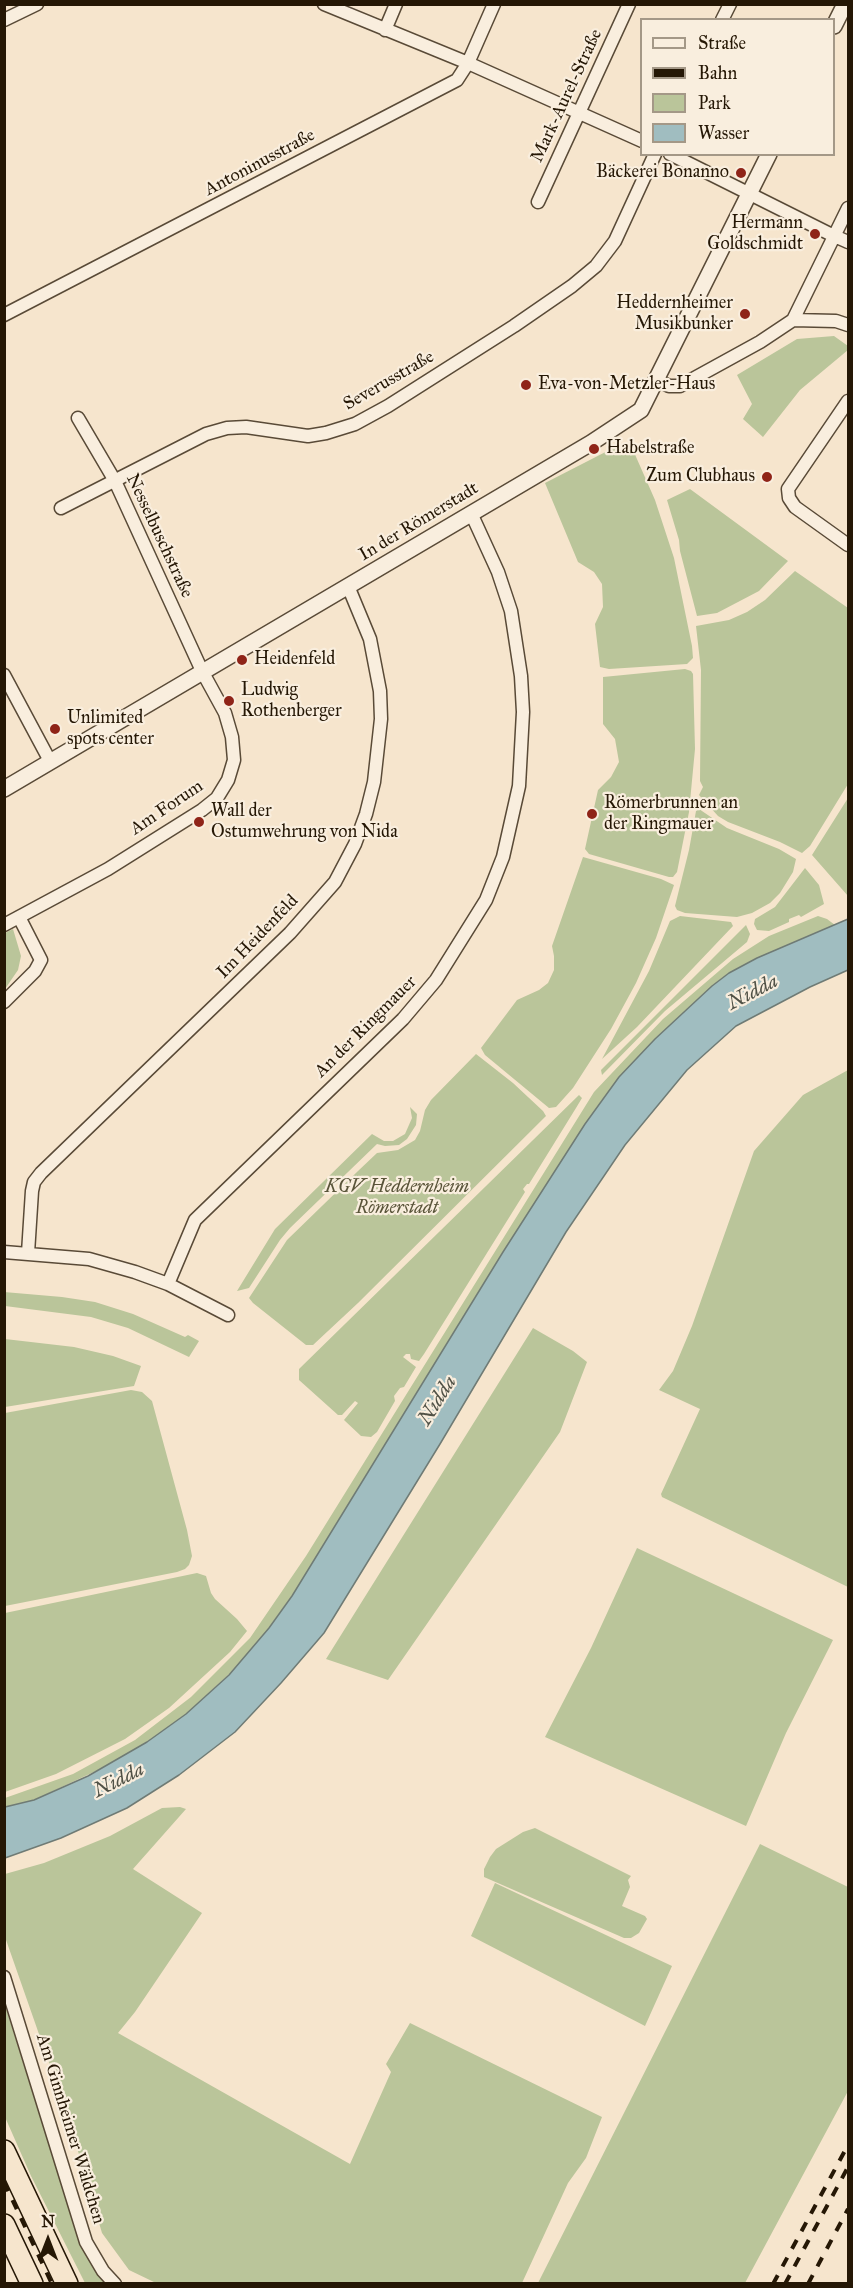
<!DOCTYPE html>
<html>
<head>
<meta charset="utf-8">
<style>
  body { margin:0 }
  #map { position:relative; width:853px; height:2288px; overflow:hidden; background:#f6e5cd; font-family:"IM FELL Great Primer",serif }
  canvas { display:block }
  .frame { position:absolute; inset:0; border:6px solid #251705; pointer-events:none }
  .legend { position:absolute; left:640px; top:18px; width:195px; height:138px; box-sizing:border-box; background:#f9eede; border:2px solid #a49887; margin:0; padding:8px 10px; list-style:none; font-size:18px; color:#251705 }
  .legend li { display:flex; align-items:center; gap:12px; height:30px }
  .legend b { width:30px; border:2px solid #a49887 }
  .north { position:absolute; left:18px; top:2210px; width:60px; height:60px; -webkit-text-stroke:4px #f9eede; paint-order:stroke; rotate:0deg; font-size:16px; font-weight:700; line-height:24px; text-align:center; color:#251705 }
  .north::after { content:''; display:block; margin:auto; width:21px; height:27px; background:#251705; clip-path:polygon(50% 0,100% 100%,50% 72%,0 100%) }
</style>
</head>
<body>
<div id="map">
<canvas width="853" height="2288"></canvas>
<div class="frame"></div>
<ul class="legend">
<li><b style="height:8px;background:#f9eede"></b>Straße</li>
<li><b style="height:8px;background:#251705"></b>Bahn</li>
<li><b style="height:16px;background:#bac59a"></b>Park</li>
<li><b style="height:16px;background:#a0bdc0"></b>Wasser</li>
</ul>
<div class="north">N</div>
</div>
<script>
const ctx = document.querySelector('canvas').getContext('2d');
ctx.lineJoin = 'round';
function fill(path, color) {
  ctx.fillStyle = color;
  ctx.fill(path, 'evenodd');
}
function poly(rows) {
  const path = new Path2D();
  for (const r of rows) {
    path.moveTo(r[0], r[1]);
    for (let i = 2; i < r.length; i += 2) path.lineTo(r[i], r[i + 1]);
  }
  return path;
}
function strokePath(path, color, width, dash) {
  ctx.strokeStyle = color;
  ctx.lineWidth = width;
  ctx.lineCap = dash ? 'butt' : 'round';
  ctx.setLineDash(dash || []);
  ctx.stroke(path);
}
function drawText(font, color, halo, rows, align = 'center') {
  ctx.font = font + ' "IM FELL Great Primer",serif';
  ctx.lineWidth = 4.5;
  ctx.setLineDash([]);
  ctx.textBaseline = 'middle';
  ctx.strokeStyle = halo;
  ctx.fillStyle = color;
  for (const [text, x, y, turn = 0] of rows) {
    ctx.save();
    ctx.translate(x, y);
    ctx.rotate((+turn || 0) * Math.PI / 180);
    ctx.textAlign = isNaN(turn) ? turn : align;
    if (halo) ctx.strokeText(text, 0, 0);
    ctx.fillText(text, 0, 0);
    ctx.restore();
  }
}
fill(poly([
  [834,336,848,346,848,350,800,390,763,437,743,419,752,404,737,375,797,339],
  [623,443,629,445,633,450,655,500,674,558,692,646,693,658,687,664,609,669,600,667,595,624,603,607,602,584,594,572,578,562,545,483],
  [690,489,788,561,759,591,717,613,697,616,680,551,679,540,667,500],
  [795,571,848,608,848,784,810,846,802,853,780,842,728,822,718,816,699,795,703,787,700,781,701,670,696,626,729,620,747,612,765,600],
  [685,669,691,671,693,674,695,749,689,812,677,872,673,877,669,877,589,854,585,849,598,790,611,777,619,762,615,739,603,724,603,677],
  [848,798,848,896,812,855],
  [699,809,727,828,779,849,796,859,793,872,780,893,770,903,752,913,737,917,685,913,677,910,675,906,689,850,696,811],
  [583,857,661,879,674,885,656,938,636,983,611,1029,573,1088,556,1107,549,1108,485,1055,481,1048,517,1000,539,990,548,983,554,970,554,956,552,946],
  [805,868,819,885,824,904,801,917,799,915,789,919,789,922,769,931,757,930,754,924,755,919,775,907],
  [680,916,731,922,733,926,637,1027,602,1059,649,971,670,921],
  [818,916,827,919,835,925,757,958,729,973,712,986,655,1039,602,1100,503,1252,292,1596,269,1628,239,1665,186,1714,147,1742,115,1762,34,1800,5,1807,5,1798,73,1774,135,1740,191,1697,250,1638,306,1556,594,1092,663,1019,733,959,769,936],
  [746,925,750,934,747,942,665,1011,602,1075,601,1070],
  [13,929,21,956,18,970,5,989,5,933],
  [476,1054,513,1083,543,1111,546,1116,358,1303,313,1345,306,1345,253,1303,249,1298,287,1240,358,1171,377,1153,398,1150,415,1140,420,1131,425,1110,431,1100],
  [848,1070,848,1587,662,1497,661,1494,700,1409,659,1390,673,1371,692,1326,754,1151,803,1095],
  [579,1095,582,1098,576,1108,529,1184,527,1184,523,1189,525,1192,424,1354,419,1361,411,1359,410,1354,406,1354,403,1357,416,1367,404,1387,400,1388,394,1396,395,1401,377,1432,371,1437,361,1436,344,1420,358,1403,355,1401,342,1415,338,1415,299,1380,299,1369],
  [410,1107,417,1114,416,1125,407,1139,399,1145,385,1146,377,1144,290,1228,280,1240,249,1288,237,1291,275,1229,372,1134,384,1141,393,1141,405,1134,412,1118],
  [4,1292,62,1297,95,1302,133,1314,185,1337,188,1335,199,1341,189,1357,128,1328,91,1317,5,1306],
  [533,1328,573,1351,587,1362,560,1432,388,1680,326,1659],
  [5,1339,74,1347,113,1356,141,1366,134,1386,5,1407],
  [131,1390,142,1392,152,1401,187,1530,192,1556,189,1565,185,1569,177,1572,5,1606,5,1413],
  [637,1548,833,1640,786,1733,746,1826,545,1737,591,1648],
  [197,1573,206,1576,211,1593,215,1599,237,1619,247,1631,230,1652,169,1708,125,1739,56,1774,5,1792,5,1613],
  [180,1807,186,1809,133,1869,202,1913,135,2012,118,2033,350,2164,391,2072,386,2064,410,2023,602,2117,586,2158,568,2183,522,2283,156,2283,129,2270,102,2233,68,2117,5,1937,5,1874,44,1863,110,1836,162,1808],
  [535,1828,631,1876,628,1880,630,1887,622,1906,645,1916,647,1919,639,1933,631,1938,624,1938,484,1877,484,1869,490,1857,496,1849,523,1832],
  [760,1844,848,1887,848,2091,745,2283,538,2283],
  [495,1883,672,1966,645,2026,471,1936],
  [4,2002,80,2244,105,2283,85,2283,31,2176,5,2117]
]), '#bac59a');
const water = poly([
  [848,919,848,970,810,987,736,1026,687,1070,625,1145,566,1232,440,1444,324,1633,281,1683,235,1732,179,1775,127,1808,61,1838,5,1858,5,1807,34,1800,88,1776,147,1742,186,1714,229,1675,269,1628,292,1596,503,1252,585,1124,619,1077,655,1039,712,986,729,973,757,958,848,919]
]);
fill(water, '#a0bdc0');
strokePath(water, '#6f7b75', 1.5);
const minor = poly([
  [324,4,468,63,642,141],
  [4,20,37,4],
  [722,20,730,4],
  [385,30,396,4],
  [670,154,830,234,848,242],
  [538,202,629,4],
  [4,315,457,80,468,63,494,4],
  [793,320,848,208],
  [657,380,669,386,680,386,760,342,793,320,836,321,848,325],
  [848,401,788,489,789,498,795,507,848,545],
  [61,508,206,434,227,428,246,427,308,436,326,433,355,424,388,406,514,326,572,286,596,266,615,241,655,154],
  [4,675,50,761],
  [4,925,108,869,202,810,217,798,228,780,234,760,232,737,225,713,202,671,115,481,78,418],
  [4,1002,35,971,41,960,19,917],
  [4,1252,89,1259,135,1272,168,1284,228,1315],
  [28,1253,32,1191,34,1182,41,1173,290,933,335,882,355,844,366,814,374,782,381,719,380,691,370,639,348,586],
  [168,1284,195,1220,403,1019,436,980,486,900,503,857,519,786,523,712,521,676,511,611,498,572,471,513],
  [4,1977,86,2242,103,2271,115,2284]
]);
const tertiary = poly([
  [834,26,845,4],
  [4,789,591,443,641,410,769,154]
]);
const trunk = poly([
  [4,2151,67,2284],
  [4,2225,32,2284]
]);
strokePath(minor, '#594a37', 15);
strokePath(tertiary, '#594a37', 18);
strokePath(trunk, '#251705', 24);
strokePath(minor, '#f9eede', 12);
strokePath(tertiary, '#f9eede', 15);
strokePath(trunk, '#f6e5cd', 21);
strokePath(poly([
  [4,2182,52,2284],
  [773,2284,848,2145],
  [785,2284,848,2167],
  [808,2284,848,2209]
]), '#251705', 4, [10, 10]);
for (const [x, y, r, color] of [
  [741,173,6,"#8f2418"],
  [815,234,6,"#8f2418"],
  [745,314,6,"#8f2418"],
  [526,385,6,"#8f2418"],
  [594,449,6,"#8f2418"],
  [767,477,6,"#8f2418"],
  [242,660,6,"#8f2418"],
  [229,701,6,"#8f2418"],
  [55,729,6,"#8f2418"],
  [592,814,6,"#8f2418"],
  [199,822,6,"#8f2418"]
]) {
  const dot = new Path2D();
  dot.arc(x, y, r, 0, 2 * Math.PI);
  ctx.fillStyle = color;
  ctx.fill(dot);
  strokePath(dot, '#f9eede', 2);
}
drawText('18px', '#251705', '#f9eede', [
  ["Mark-Aurel-Straße",567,96,-65],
  ["Antoninusstraße",260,163,-28],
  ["Severusstraße",389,381,-30],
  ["In der Römerstadt",419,522,-31],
  ["Nesselbuschstraße",159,536,65],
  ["Am Forum",167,808,-34],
  ["Im Heidenfeld",258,937,-46],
  ["An der Ringmauer",366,1027,-45],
  ["Am Ginnheimer Wäldchen",70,2129,73]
]);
drawText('18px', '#251705', '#f9eede', [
  ["Bäckerei Bonanno",729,173,"right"],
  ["Hermann",803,224,"right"],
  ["Goldschmidt",803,245,"right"],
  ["Heddernheimer",733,304,"right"],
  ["Musikbunker",733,325,"right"],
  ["Eva-von-Metzler-Haus",538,385],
  ["Habelstraße",606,449],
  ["Zum Clubhaus",755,477,"right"],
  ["Heidenfeld",254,660],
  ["Ludwig",241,691],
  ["Rothenberger",241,712],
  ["Unlimited",67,719],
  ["spots center",67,740],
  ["Römerbrunnen an",604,804],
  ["der Ringmauer",604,825],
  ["Wall der",211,812],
  ["Ostumwehrung von Nida",211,833]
], 'left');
drawText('italic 18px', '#595439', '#f9eede', [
  ["KGV Heddernheim",397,1188],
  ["Römerstadt",397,1209]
]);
drawText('italic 20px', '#505146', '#f9eede', [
  ["Nidda",753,993,-28],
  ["Nidda",438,1401,-58],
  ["Nidda",119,1781,-27]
]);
</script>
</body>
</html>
